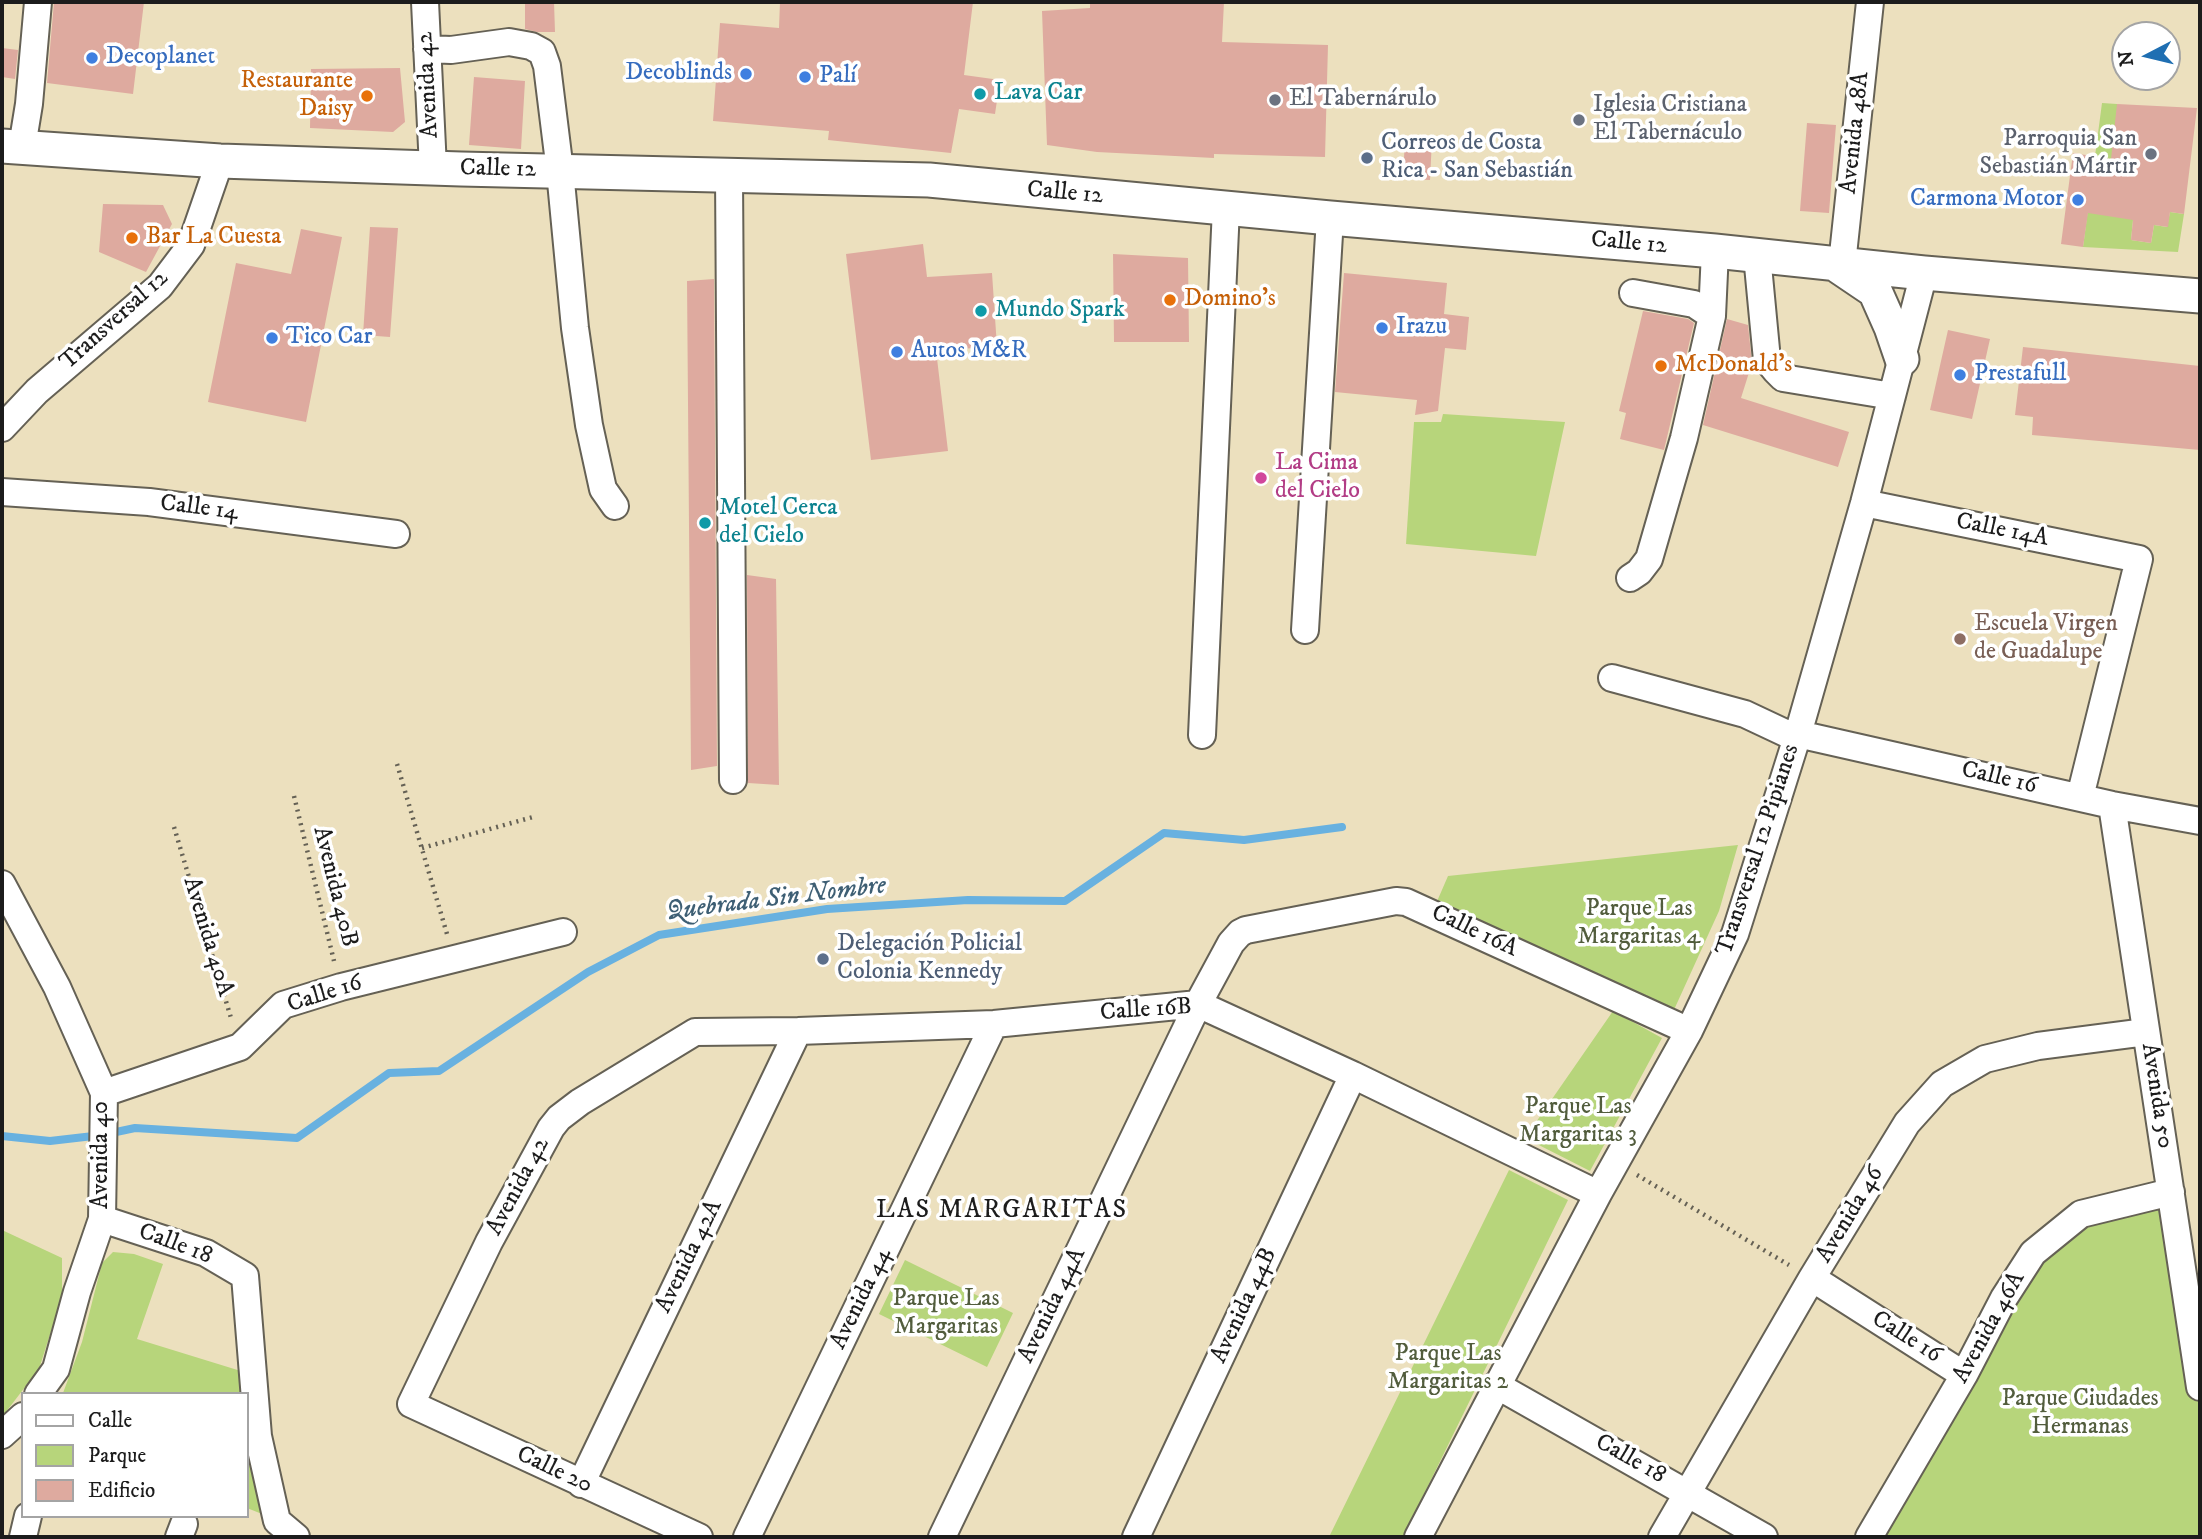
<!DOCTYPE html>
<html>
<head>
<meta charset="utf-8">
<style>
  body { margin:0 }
  #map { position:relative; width:2202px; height:1539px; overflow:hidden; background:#ece0be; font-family:"IM FELL DW Pica",serif }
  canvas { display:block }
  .frame { position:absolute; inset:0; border:4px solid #1c1c1c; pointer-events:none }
  .legend { position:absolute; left:21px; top:1392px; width:228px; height:126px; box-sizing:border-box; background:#fff; border:2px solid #a4a4a4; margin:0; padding:9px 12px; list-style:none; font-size:21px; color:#1c1c1c }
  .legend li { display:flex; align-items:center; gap:14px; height:35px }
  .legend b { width:35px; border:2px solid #a4a4a4 }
  .north { position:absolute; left:2111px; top:21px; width:70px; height:70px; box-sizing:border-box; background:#fff; border:2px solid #a4a4a4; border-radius:50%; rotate:263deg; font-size:19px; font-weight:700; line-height:28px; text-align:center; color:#1c1c1c }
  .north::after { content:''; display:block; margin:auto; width:24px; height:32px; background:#1f6fb2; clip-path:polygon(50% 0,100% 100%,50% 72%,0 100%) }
</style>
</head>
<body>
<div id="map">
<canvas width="2202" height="1539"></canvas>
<div class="frame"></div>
<ul class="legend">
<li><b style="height:9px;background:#fff"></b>Calle</li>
<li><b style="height:19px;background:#b7d57b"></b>Parque</li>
<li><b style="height:19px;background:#deaa9f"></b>Edificio</li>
</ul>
<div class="north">N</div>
</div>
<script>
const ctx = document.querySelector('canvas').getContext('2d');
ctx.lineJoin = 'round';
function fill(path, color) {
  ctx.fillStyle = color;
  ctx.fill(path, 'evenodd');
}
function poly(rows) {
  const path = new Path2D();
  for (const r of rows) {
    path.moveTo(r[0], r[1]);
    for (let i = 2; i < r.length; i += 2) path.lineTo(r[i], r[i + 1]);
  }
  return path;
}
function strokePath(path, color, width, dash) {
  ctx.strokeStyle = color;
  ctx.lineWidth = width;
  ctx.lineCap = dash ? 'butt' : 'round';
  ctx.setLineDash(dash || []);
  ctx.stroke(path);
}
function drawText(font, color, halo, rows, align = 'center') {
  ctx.font = font + ' "IM FELL DW Pica",serif';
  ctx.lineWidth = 7;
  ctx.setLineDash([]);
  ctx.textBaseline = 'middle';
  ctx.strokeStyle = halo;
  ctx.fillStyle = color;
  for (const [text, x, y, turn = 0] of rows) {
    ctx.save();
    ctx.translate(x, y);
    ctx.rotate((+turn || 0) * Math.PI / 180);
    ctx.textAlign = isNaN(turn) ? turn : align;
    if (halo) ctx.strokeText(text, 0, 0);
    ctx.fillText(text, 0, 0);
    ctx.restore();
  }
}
fill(poly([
  [2102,103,2117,104,2133,220,2131,240,2151,243,2154,225,2167,227,2170,212,2184,214,2178,252,2083,247],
  [1443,414,1565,422,1536,556,1406,544,1414,422,1441,422],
  [1738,845,1719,911,1673,1012,1435,906,1448,876],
  [1613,1011,1662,1038,1590,1171,1525,1138],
  [1509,1170,1568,1200,1403,1537,1329,1537],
  [2171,1192,2200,1387,2200,1537,1869,1537,2004,1298,2081,1214],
  [2,1230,62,1258,62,1297,39,1369,2,1417],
  [113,1252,134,1254,163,1264,137,1339,244,1372,247,1394,63,1393,82,1342,102,1263],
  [905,1260,1013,1313,987,1367,879,1314],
  [247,1394,262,1514,247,1508]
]), '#b7d57b');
strokePath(poly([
  [2,1136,50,1141,102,1135,135,1128,297,1138,389,1073,439,1071,588,972,659,935,827,909,968,900,1065,901,1164,833,1244,840,1342,827]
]), '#68b1e0', 8);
fill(poly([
  [54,2,144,2,133,94,47,83],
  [525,2,554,2,555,32,537,32,525,29],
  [780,2,973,2,964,75,1000,80,995,114,959,109,951,153,828,140,829,131,713,121,720,23,779,28],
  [1090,2,1224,2,1222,42,1328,45,1325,157,1214,154,1214,158,1097,152,1047,145,1042,11,1090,8],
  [2,48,18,50,15,79,2,77],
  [400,68,405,122,393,132,310,128,311,69],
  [474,77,525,81,521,149,469,145],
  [2117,104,2197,108,2184,214,2170,212,2168,227,2154,225,2151,243,2131,240,2133,220,2088,213,2083,247,2061,244,2073,153,2111,159],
  [1807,123,1836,125,1829,213,1800,211],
  [1405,138,1432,139,1430,180,1403,179],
  [103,204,163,205,172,224,146,272,99,252],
  [370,227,398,228,390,337,363,335],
  [301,229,342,237,306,422,208,402,236,263,291,274],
  [923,244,927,277,992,273,997,347,936,350,948,451,871,460,846,254],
  [1113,254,1188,258,1189,342,1114,342],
  [1344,273,1447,283,1444,314,1469,317,1466,350,1445,348,1438,411,1415,415,1417,400,1335,392],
  [714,279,717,766,691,770,687,281],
  [1643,311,1688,319,1694,323,1664,450,1620,439,1626,413,1619,411],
  [1727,319,1748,325,1752,363,1741,398,1849,432,1838,467,1703,425],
  [1948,330,1990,339,1972,419,1930,410],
  [2023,347,2200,366,2200,450,2032,435,2033,417,2015,415],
  [747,575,776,579,779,785,748,783]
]), '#deaa9f');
const minor = poly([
  [425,2,433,168],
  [427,49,451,50,509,42,531,46,542,52,547,66,560,171,575,328,589,425,603,489,615,506],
  [22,147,29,104,38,2],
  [729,175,733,780],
  [1757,255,1767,360,1776,371,1783,378,1892,396],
  [1842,264,1870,2],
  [1633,293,1694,304,1712,316],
  [2,428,37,391,160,286,191,245,220,161],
  [2,492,149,502,396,534],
  [1864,503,2139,559,2080,797],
  [1630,578,1639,572,1649,559,1684,438,1712,316,1715,251],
  [1305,630,1330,218],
  [1612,678,1745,714,1796,738],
  [1798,734,2112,805,2200,821],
  [1202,735,1226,208],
  [2112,805,2200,1387],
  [2,884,57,987,104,1093,102,1219,77,1292,56,1369,38,1394],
  [104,1093,240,1047,283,1005,341,987,563,932],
  [102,1219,206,1253,245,1276,258,1436,277,1521,296,1537],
  [1812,1278,1964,1375],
  [1496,1385,1764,1537],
  [2,1435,23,1416],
  [581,1484,798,1031],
  [23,1537,28,1516],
  [179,1537,184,1524],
  [699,1537,411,1404,489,1242,551,1128,559,1118,580,1102,695,1032,798,1031,994,1024,1198,1004,1353,1075,1598,1194],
  [747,1537,994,1024],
  [942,1537,1198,1004,1231,943,1240,933,1246,930,1396,901,1406,902,1689,1031],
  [1136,1537,1353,1075],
  [1418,1537,1598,1194,1689,1031,1735,934,1798,734,1864,503,1924,273],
  [1662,1537,1812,1278,1907,1123,1942,1084,1985,1059,2038,1046,2146,1032],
  [1869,1537,1964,1375,2004,1298,2033,1253,2081,1214,2171,1192]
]);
const major = poly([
  [2,146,220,161,461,169,929,180,1330,218,1715,251,1924,273,2200,296],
  [1838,266,1875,291,1891,327,1902,359]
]);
strokePath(minor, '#656155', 30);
strokePath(major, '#656155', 37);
strokePath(poly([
  [397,764,447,934],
  [294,796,334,961],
  [174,827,231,1018],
  [422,848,533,817],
  [1637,1175,1789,1265]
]), '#656155', 4.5, [2, 5]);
strokePath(minor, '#fff', 26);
strokePath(major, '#fff', 33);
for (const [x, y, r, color] of [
  [92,58,7,"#3f7fe0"],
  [746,74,7,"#3f7fe0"],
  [805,77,7,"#3f7fe0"],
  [980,94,7,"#0f9aa8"],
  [367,96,7,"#e8710a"],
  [1275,100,7,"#6b7280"],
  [1579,120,7,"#6b7280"],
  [2151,154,7,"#6b7280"],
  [1367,158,7,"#5c6f8a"],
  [2078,200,7,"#3f7fe0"],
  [132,238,7,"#e8710a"],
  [1170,300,7,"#e8710a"],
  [981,311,7,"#0f9aa8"],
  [1382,328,7,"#3f7fe0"],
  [272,338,7,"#3f7fe0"],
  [897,352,7,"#3f7fe0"],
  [1661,366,7,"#e8710a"],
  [1960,375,7,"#3f7fe0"],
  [1261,478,7,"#d1479c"],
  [705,523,7,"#0f9aa8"],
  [1960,639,7,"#8d6e63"],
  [823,959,7,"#5c6f8a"]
]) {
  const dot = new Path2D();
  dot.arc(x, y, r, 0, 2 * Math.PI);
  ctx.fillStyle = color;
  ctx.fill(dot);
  strokePath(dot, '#fff', 2.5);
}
drawText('24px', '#366cbe', '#fff', [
  ["Decoplanet",106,58],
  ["Decoblinds",732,74,"right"],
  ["Palí",819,77],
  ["Carmona Motor",2064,200,"right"],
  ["Irazu",1396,328],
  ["Tico Car",286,338],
  ["Autos M&R",911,352],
  ["Prestafull",1974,375]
], 'left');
drawText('24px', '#c56008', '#fff', [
  ["Restaurante",353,82,"right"],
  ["Daisy",353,110,"right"],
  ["Bar La Cuesta",146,238],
  ["Domino's",1184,300],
  ["McDonald's",1675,366]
], 'left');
drawText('24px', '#1c1c1c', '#fff', [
  ["Avenida 42",429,85,-93],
  ["Avenida 48A",1856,133,-84],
  ["Calle 12",498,170,1],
  ["Calle 12",1065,194,5],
  ["Calle 12",1629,244,5],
  ["Transversal 12",115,321,-42],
  ["Calle 14",199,509,7],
  ["Calle 14A",2002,531,11],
  ["Calle 16",1999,779,13],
  ["Transversal 12 Pipianes",1759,850,-72],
  ["Avenida 40B",334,887,76],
  ["Calle 16A",1474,932,25],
  ["Avenida 40A",207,937,73],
  ["Calle 16",325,995,-18],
  ["Calle 16B",1146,1011,-4],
  ["Avenida 50",2156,1096,81],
  ["Avenida 40",102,1155,-90],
  ["Avenida 42",519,1187,-62],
  ["Avenida 46",1851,1215,-59],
  ["Calle 18",175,1245,20],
  ["Avenida 42A",690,1257,-64],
  ["Avenida 44",862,1299,-64],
  ["Avenida 44A",1053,1306,-64],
  ["Avenida 44B",1245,1306,-65],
  ["Avenida 46A",1990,1328,-61],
  ["Calle 16",1906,1338,32],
  ["Calle 18",1630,1460,29],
  ["Calle 20",554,1471,25]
]);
drawText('24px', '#0d838f', '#fff', [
  ["Lava Car",994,94],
  ["Mundo Spark",995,311],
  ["Motel Cerca",719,509],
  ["del Cielo",719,537]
], 'left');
drawText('24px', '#5b616d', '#fff', [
  ["El Tabernárulo",1289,100],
  ["Iglesia Cristiana",1593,106],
  ["El Tabernáculo",1593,134],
  ["Parroquia San",2137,140,"right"],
  ["Sebastián Mártir",2137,168,"right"]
], 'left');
drawText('24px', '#4e5e75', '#fff', [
  ["Correos de Costa",1381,144],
  ["Rica - San Sebastián",1381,172],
  ["Delegación Policial",837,945],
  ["Colonia Kennedy",837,973]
], 'left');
drawText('24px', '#b23c85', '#fff', [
  ["La Cima",1275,464],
  ["del Cielo",1275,492]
], 'left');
drawText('24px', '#785e54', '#fff', [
  ["Escuela Virgen",1974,625],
  ["de Guadalupe",1974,653]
], 'left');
drawText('24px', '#525d3d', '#fff', [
  ["Parque Las",1639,910],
  ["Margaritas 4",1639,938],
  ["Parque Las",1578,1108],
  ["Margaritas 3",1578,1136],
  ["Parque Las",946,1300],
  ["Margaritas",946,1328],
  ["Parque Las",1448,1355],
  ["Margaritas 2",1448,1383],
  ["Parque Ciudades",2080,1400],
  ["Hermanas",2080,1428]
]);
drawText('italic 26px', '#3e5f74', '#fff', [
  ["Quebrada Sin Nombre",776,900,-7]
]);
ctx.letterSpacing = '2px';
drawText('26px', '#1c1c1c', '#fff', [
  ["LAS MARGARITAS",1002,1212]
]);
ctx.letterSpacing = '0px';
</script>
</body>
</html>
